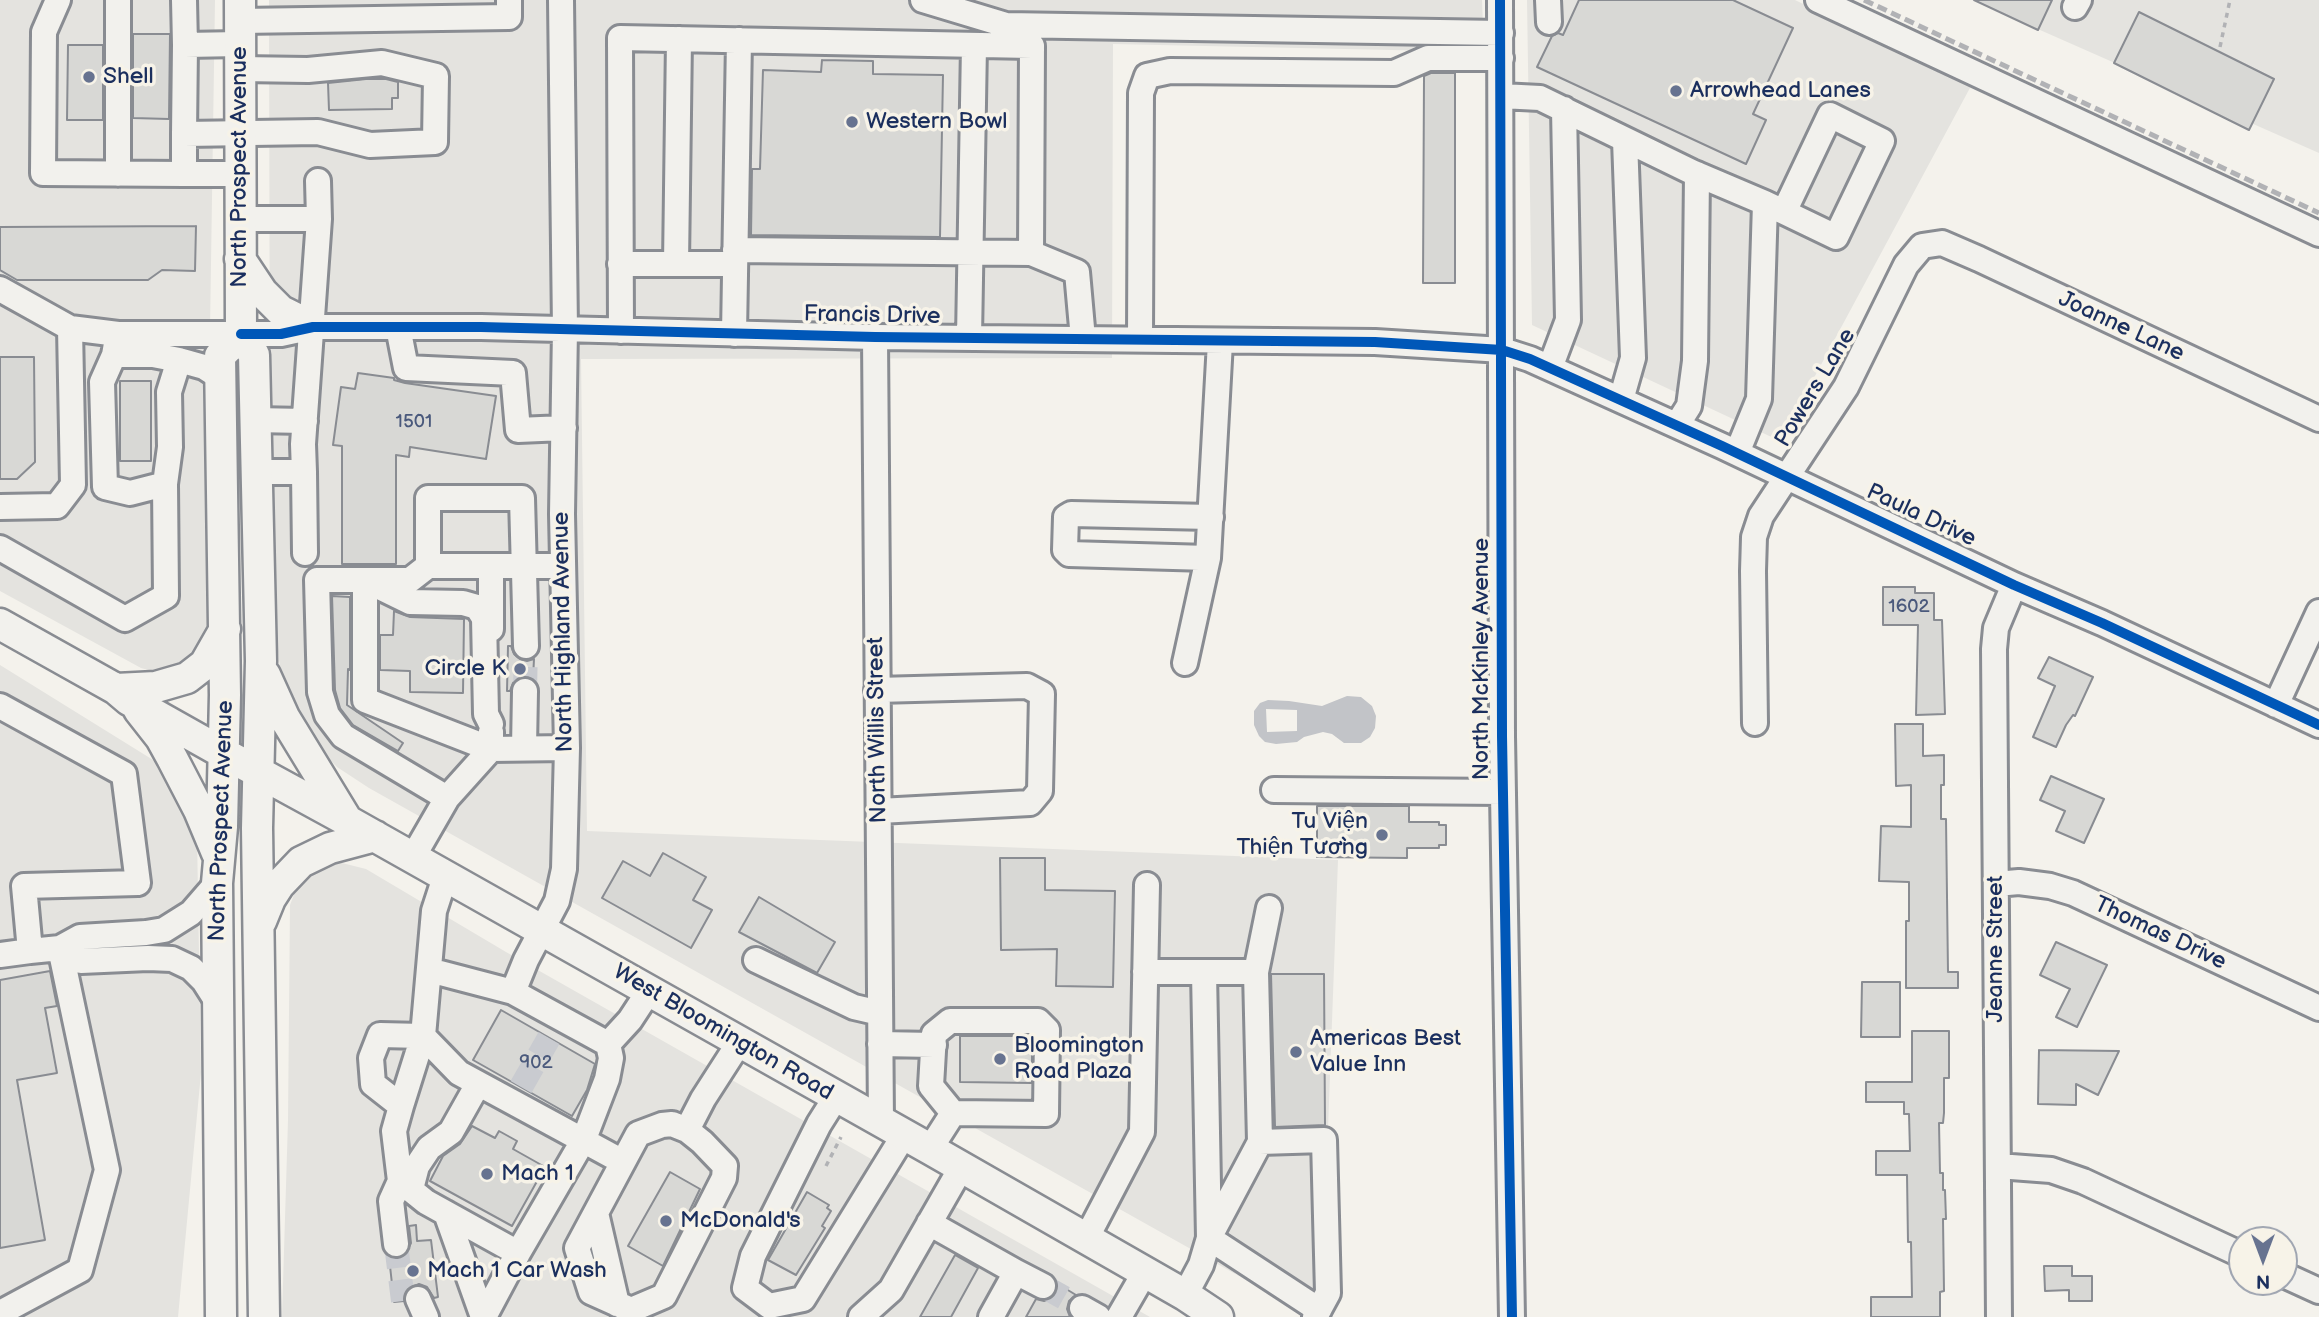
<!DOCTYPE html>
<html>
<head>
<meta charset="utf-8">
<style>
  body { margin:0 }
  #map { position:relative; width:2319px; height:1317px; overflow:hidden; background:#f4f2ec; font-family:"Balsamiq Sans",sans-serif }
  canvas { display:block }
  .north { position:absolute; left:2228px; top:1226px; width:70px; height:70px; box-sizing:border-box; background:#f7f3e8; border:2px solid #9fa5b1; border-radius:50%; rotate:180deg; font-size:19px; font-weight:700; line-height:28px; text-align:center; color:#1b2f5e }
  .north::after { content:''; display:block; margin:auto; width:24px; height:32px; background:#677390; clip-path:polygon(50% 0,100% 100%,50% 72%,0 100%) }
</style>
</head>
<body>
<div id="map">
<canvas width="2319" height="1317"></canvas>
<div class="north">N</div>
</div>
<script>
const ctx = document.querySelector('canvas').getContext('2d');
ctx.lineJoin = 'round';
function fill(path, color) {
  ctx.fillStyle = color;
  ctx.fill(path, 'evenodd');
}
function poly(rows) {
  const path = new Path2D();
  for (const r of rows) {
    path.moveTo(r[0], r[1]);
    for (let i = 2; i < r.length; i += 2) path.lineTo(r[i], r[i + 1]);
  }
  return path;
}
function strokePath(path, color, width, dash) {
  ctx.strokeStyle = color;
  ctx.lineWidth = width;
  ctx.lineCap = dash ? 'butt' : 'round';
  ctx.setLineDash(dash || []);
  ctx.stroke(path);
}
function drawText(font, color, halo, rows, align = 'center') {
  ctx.font = font + ' "Balsamiq Sans",sans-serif';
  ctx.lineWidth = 7;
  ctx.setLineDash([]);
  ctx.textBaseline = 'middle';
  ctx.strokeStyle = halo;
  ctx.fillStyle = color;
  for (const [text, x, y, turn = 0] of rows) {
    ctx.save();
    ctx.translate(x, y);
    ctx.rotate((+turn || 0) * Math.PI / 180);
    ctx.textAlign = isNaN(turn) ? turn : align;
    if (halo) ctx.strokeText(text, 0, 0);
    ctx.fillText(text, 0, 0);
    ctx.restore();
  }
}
fill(poly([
  [0,0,215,0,209,395,209,621,205,640,189,665,159,673,141,668,0,591],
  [269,0,1482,0,1484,52,1113,44,1112,358,581,359,587,831,1338,860,1321,1317,1312,1317,369,788,337,767,310,740,281,675,275,628,270,472],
  [1527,0,1795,0,1971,86,1780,441,1532,325],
  [1972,0,2319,0,2319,153],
  [0,665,158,763,197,836,201,1073,178,1317,0,1317],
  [330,860,366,869,506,952,1150,1317,282,1317,288,1120,290,905,301,876]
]), '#e4e3df');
fill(poly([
  [1347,696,1361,697,1372,706,1376,716,1375,728,1370,737,1361,743,1344,743,1332,734,1323,732,1304,737,1297,742,1276,744,1265,742,1259,736,1254,725,1254,711,1260,703,1268,700,1289,701,1322,706],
  [1266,709,1297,710,1297,731,1267,732]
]), '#c2c4c8');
const building = poly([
  [1579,0,1733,0,1793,28,1753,114,1766,120,1746,164,1537,67,1552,36,1558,33,1563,35,1579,0],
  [1974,0,2052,0,2038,30,1974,0],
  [2139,12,2274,79,2249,130,2114,63,2139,12],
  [133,34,170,34,169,119,133,118,133,34],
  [68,45,103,45,103,120,67,120,68,45],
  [822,60,873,61,873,74,943,75,940,237,751,235,752,169,760,169,763,70,821,72,822,60],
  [1431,73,1455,73,1455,283,1423,283,1424,76,1431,73],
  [366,79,386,79,398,82,398,98,392,98,392,109,329,110,328,83,366,79],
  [196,226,195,271,162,270,148,280,17,280,0,270,0,227,196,226],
  [0,357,34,357,35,462,17,479,0,479,0,357],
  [358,373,394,378,394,380,405,383,496,396,486,459,410,447,409,457,396,455,396,564,342,564,342,446,333,445,341,387,355,389,358,373],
  [120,381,151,381,151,461,120,461,120,381],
  [1883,587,1915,587,1915,593,1934,593,1934,620,1942,620,1945,714,1916,715,1918,625,1883,625,1883,587],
  [332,596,350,597,350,670,348,669,347,705,403,743,398,751,353,725,340,708,335,690,332,596],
  [394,611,410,617,464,619,463,693,410,692,410,671,380,670,380,635,393,635,394,611],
  [508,646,511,646,514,654,520,659,527,661,534,659,533,679,526,676,518,678,513,683,510,691,507,691,508,646],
  [2049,657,2093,677,2075,716,2073,715,2066,725,2056,747,2033,737,2055,686,2038,678,2049,657],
  [1895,724,1923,724,1923,756,1944,755,1944,785,1941,785,1941,819,1946,819,1948,972,1958,972,1958,988,1906,988,1906,921,1909,921,1909,882,1879,881,1881,826,1911,827,1911,785,1896,786,1895,724],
  [2051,776,2104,799,2084,843,2056,831,2065,811,2040,800,2051,776],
  [1317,806,1409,806,1409,822,1439,822,1439,825,1446,825,1446,845,1439,845,1439,848,1407,848,1407,858,1317,857,1317,806],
  [663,853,706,877,693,900,712,910,691,948,602,898,623,861,650,876,663,853],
  [1000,858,1045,858,1045,890,1115,891,1113,987,1056,986,1057,949,1001,950,1000,858],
  [759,897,835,942,817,973,739,932,759,897],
  [2056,942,2107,965,2077,1027,2056,1017,2070,989,2040,975,2056,942],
  [50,971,57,1006,45,1008,57,1073,17,1080,45,1240,0,1248,0,980,50,971],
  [1271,974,1324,974,1325,1125,1275,1127,1271,974],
  [1862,982,1900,982,1900,1037,1861,1037,1862,982],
  [501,1010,595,1064,587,1090,572,1116,473,1060,501,1010],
  [1912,1031,1949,1031,1949,1078,1944,1078,1944,1113,1943,1123,1939,1123,1940,1173,1943,1173,1943,1190,1945,1190,1946,1219,1943,1219,1944,1291,1940,1292,1940,1317,1871,1317,1871,1297,1912,1297,1911,1242,1908,1242,1907,1175,1876,1175,1876,1151,1910,1151,1909,1114,1904,1114,1904,1102,1866,1102,1866,1082,1912,1082,1912,1031],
  [960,1036,1032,1036,1032,1083,960,1082,960,1036],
  [2039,1050,2119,1051,2098,1095,2076,1084,2076,1105,2038,1104,2039,1050],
  [472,1126,495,1138,499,1131,517,1141,513,1149,545,1167,512,1226,430,1181,443,1156,460,1144,472,1126],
  [670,1172,700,1189,663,1266,628,1246,670,1172],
  [807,1192,829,1205,827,1208,831,1211,822,1226,825,1228,796,1275,768,1260,807,1192],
  [416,1225,417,1241,431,1240,438,1297,434,1298,427,1287,419,1284,406,1290,404,1301,394,1302,389,1257,397,1259,405,1255,411,1243,409,1226,416,1225],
  [955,1255,978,1268,951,1317,920,1317,955,1255],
  [2044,1266,2072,1266,2072,1276,2092,1276,2092,1301,2069,1301,2069,1290,2045,1291,2044,1266],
  [1058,1284,1076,1295,1069,1301,1067,1309,1070,1317,1026,1317,1036,1299,1044,1301,1052,1298,1056,1292,1058,1284]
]);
fill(building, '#d8d8d5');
strokePath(building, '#898c92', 2);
strokePath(poly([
  [525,691,526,646],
  [521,1087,549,1038],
  [396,1244,403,1301],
  [1043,1286,1082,1308]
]), '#c9cbd0', 24, [24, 12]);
const minor = poly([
  [58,0,44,32,43,173,184,174],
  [184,0,185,45],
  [561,0,565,329,562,514,567,748,564,869,557,901,526,960,513,992,608,1044,630,1020,649,991],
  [923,0,1006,25,1501,33],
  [1500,0,1502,736,1512,1317],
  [1548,0,1549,22],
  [1818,0,2319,234],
  [2075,7,2079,0],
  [240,21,509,17,509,0],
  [240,44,185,45,184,134,184,174,240,174],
  [1501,96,1540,98,1692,172,1765,203,1759,399,1737,453],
  [184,134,318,132,370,145,435,142,436,76,382,63,308,70,240,69],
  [118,174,118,0],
  [1765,203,1784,212,1836,237,1882,141,1830,115,1784,212],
  [240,219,319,219],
  [1031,253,1077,272,1083,339],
  [620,264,735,264],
  [676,264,679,39],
  [0,289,70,328,118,334,281,334,313,327,481,327,875,337,1375,342,1502,350,1530,359,1722,446,2014,585,2102,623,2319,725],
  [398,327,406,368,513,373,518,430,564,428],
  [621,331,620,38,1032,46,1031,253,735,250],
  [734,334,739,40],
  [875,337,881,1122],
  [117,338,114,355,153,355,179,360,204,367,221,378],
  [969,338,974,45],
  [1140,339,1141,93,1147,76,1170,71,1394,73,1428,58,1501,58],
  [114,355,102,382,105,487,130,493,165,484],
  [1550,368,1568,320,1564,109],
  [1621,400,1633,358,1625,140],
  [254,420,305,421],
  [1677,425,1689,406,1695,361,1697,174],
  [255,472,304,472,305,553],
  [304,472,303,444,319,219,318,181],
  [0,507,57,506,73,485,70,328],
  [0,548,125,619,166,596,165,484,170,447,169,392,179,360],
  [1208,558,1069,554,1065,550,1066,517,1071,514,1211,517],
  [428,566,428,498,522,498,526,646],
  [491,566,491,629],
  [1185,663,1208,558,1220,342],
  [877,690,1027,686,1042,694,1040,791,1030,803,879,811],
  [2276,705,2319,612],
  [0,706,124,774,138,883,24,886,30,951,0,955],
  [1755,723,1753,571,1754,537,1761,516,1846,387,1906,265,1922,246,1942,243,1979,259,2319,419],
  [491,732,491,749,567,748],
  [524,748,525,691],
  [1274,790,1503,792],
  [447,798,491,749,365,700,365,580,410,602,463,603,477,607,484,618,486,714,491,724],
  [413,857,447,798,343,736,327,715,320,692,317,580,410,580,428,566,563,566],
  [445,877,434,911,423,1036,459,1073,623,1162],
  [217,883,191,913,164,930,146,933,80,937,60,948,81,961,148,958,172,959,191,968,204,981,218,1003],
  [1996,884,2019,882,2050,886,2073,893,2319,1008],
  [756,960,854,1007,880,1013],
  [429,970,513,992],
  [1145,972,1256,972,1260,1142,1209,1238,1201,1265,1185,1295],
  [1204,972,1209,1238,1319,1310],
  [1256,972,1269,908],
  [880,1044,934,1045],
  [836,1097,819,1124,753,1256,745,1288,769,1306,803,1299,904,1135],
  [401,1106,373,1084,371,1058,380,1035,423,1036,401,1106,394,1131,400,1181,426,1202,518,1253,484,1317],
  [672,1124,687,1130,702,1142,725,1166,724,1178,664,1296,631,1310,591,1292,577,1248,638,1134,662,1125,672,1124],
  [687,1130,703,1099,739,1043],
  [1260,1142,1324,1140,1328,1293,1315,1317],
  [930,1149,953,1113,1046,1114,1047,1030,1038,1021,950,1021,934,1034,931,1086,953,1113],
  [1998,1166,2051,1170,2083,1181,2242,1255],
  [411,1189,417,1166,429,1148,451,1132,478,1084],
  [446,1213,483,1317],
  [596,1213,617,1304],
  [929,1223,1016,1272,991,1317],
  [1086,1239,1142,1132,1147,885],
  [396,1244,391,1201,400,1181],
  [518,1253,584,1139,607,1079,611,1058,608,1044],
  [1016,1272,1043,1286],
  [2284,1275,2319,1291],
  [418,1299,426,1317],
  [1082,1308,1098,1317],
  [0,1313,80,1270,107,1170,60,948,30,951],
  [861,1317,891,1290,961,1168],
  [1119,1317,1145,1272],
  [1999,1317,1994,649,1996,628,2014,585]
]);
const major = poly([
  [240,0,241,334,254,355,261,661,257,828,264,1317],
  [240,259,262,292,281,311,313,327],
  [0,624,116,689,129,700,225,754,346,820,930,1149,1185,1295,1218,1317],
  [265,675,284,717,345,817],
  [116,689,156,687,187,678,205,664,225,629],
  [139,710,161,738,172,758,199,810,217,853],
  [261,921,270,899,279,885,301,862,330,848,375,836],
  [221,1317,217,883,222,827,225,695,220,356,241,334]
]);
strokePath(minor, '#898c92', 30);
strokePath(major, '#898c92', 35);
strokePath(poly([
  [2220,47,2230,0],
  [826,1166,841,1137]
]), '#b1b2b5', 3.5, [5, 5]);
strokePath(minor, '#f2f1ed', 24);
strokePath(major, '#f2f1ed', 30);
strokePath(poly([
  [1864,0,2319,213]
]), '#b1b2b5', 5, [10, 5]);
strokePath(poly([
  [1500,0,1502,736,1512,1317],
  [241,334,281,334,313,327,481,327,875,337,1375,342,1502,350,1530,359,1722,446,2014,585,2102,623,2319,725]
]), '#0057b8', 10);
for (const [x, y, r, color] of [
  [89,77,7,"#677390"],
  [1676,91,7,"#677390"],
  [852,122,7,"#677390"],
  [520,669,7,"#677390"],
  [1382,835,7,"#677390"],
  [1296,1052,7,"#677390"],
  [1000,1059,7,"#677390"],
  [487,1174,7,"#677390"],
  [666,1221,7,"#677390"],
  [413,1271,7,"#677390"]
]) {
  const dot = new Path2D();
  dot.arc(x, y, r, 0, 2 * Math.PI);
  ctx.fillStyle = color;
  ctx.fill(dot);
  strokePath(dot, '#f7f3e8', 2.5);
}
drawText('19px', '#4a597c', null, [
  ["1501",414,422],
  ["1602",1909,607],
  ["902",536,1063]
]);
drawText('23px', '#1b2f5e', '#f7f3e8', [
  ["Shell",103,77],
  ["Arrowhead Lanes",1690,91],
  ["Western Bowl",866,122],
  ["Circle K",506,669,"right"],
  ["Tu Viện",1368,822,"right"],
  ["Thiện Tường",1368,848,"right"],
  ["Americas Best",1310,1039],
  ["Value Inn",1310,1065],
  ["Bloomington",1014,1046],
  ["Road Plaza",1014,1072],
  ["Mach 1",501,1174],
  ["McDonald's",680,1221],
  ["Mach 1 Car Wash",427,1271]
], 'left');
drawText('23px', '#1b2f5e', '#f7f3e8', [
  ["North Prospect Avenue",240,167,-90],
  ["Francis Drive",872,316,1],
  ["Joanne Lane",2121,327,25],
  ["Powers Lane",1816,388,-59],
  ["Paula Drive",1921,516,25],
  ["North Highland Avenue",564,632,-91],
  ["North McKinley Avenue",1482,659,-90],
  ["North Willis Street",878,730,-91],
  ["North Prospect Avenue",222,821,-88],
  ["Thomas Drive",2160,934,25],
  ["Jeanne Street",1996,949,-90],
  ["West Bloomington Road",723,1033,30]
]);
</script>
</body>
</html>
